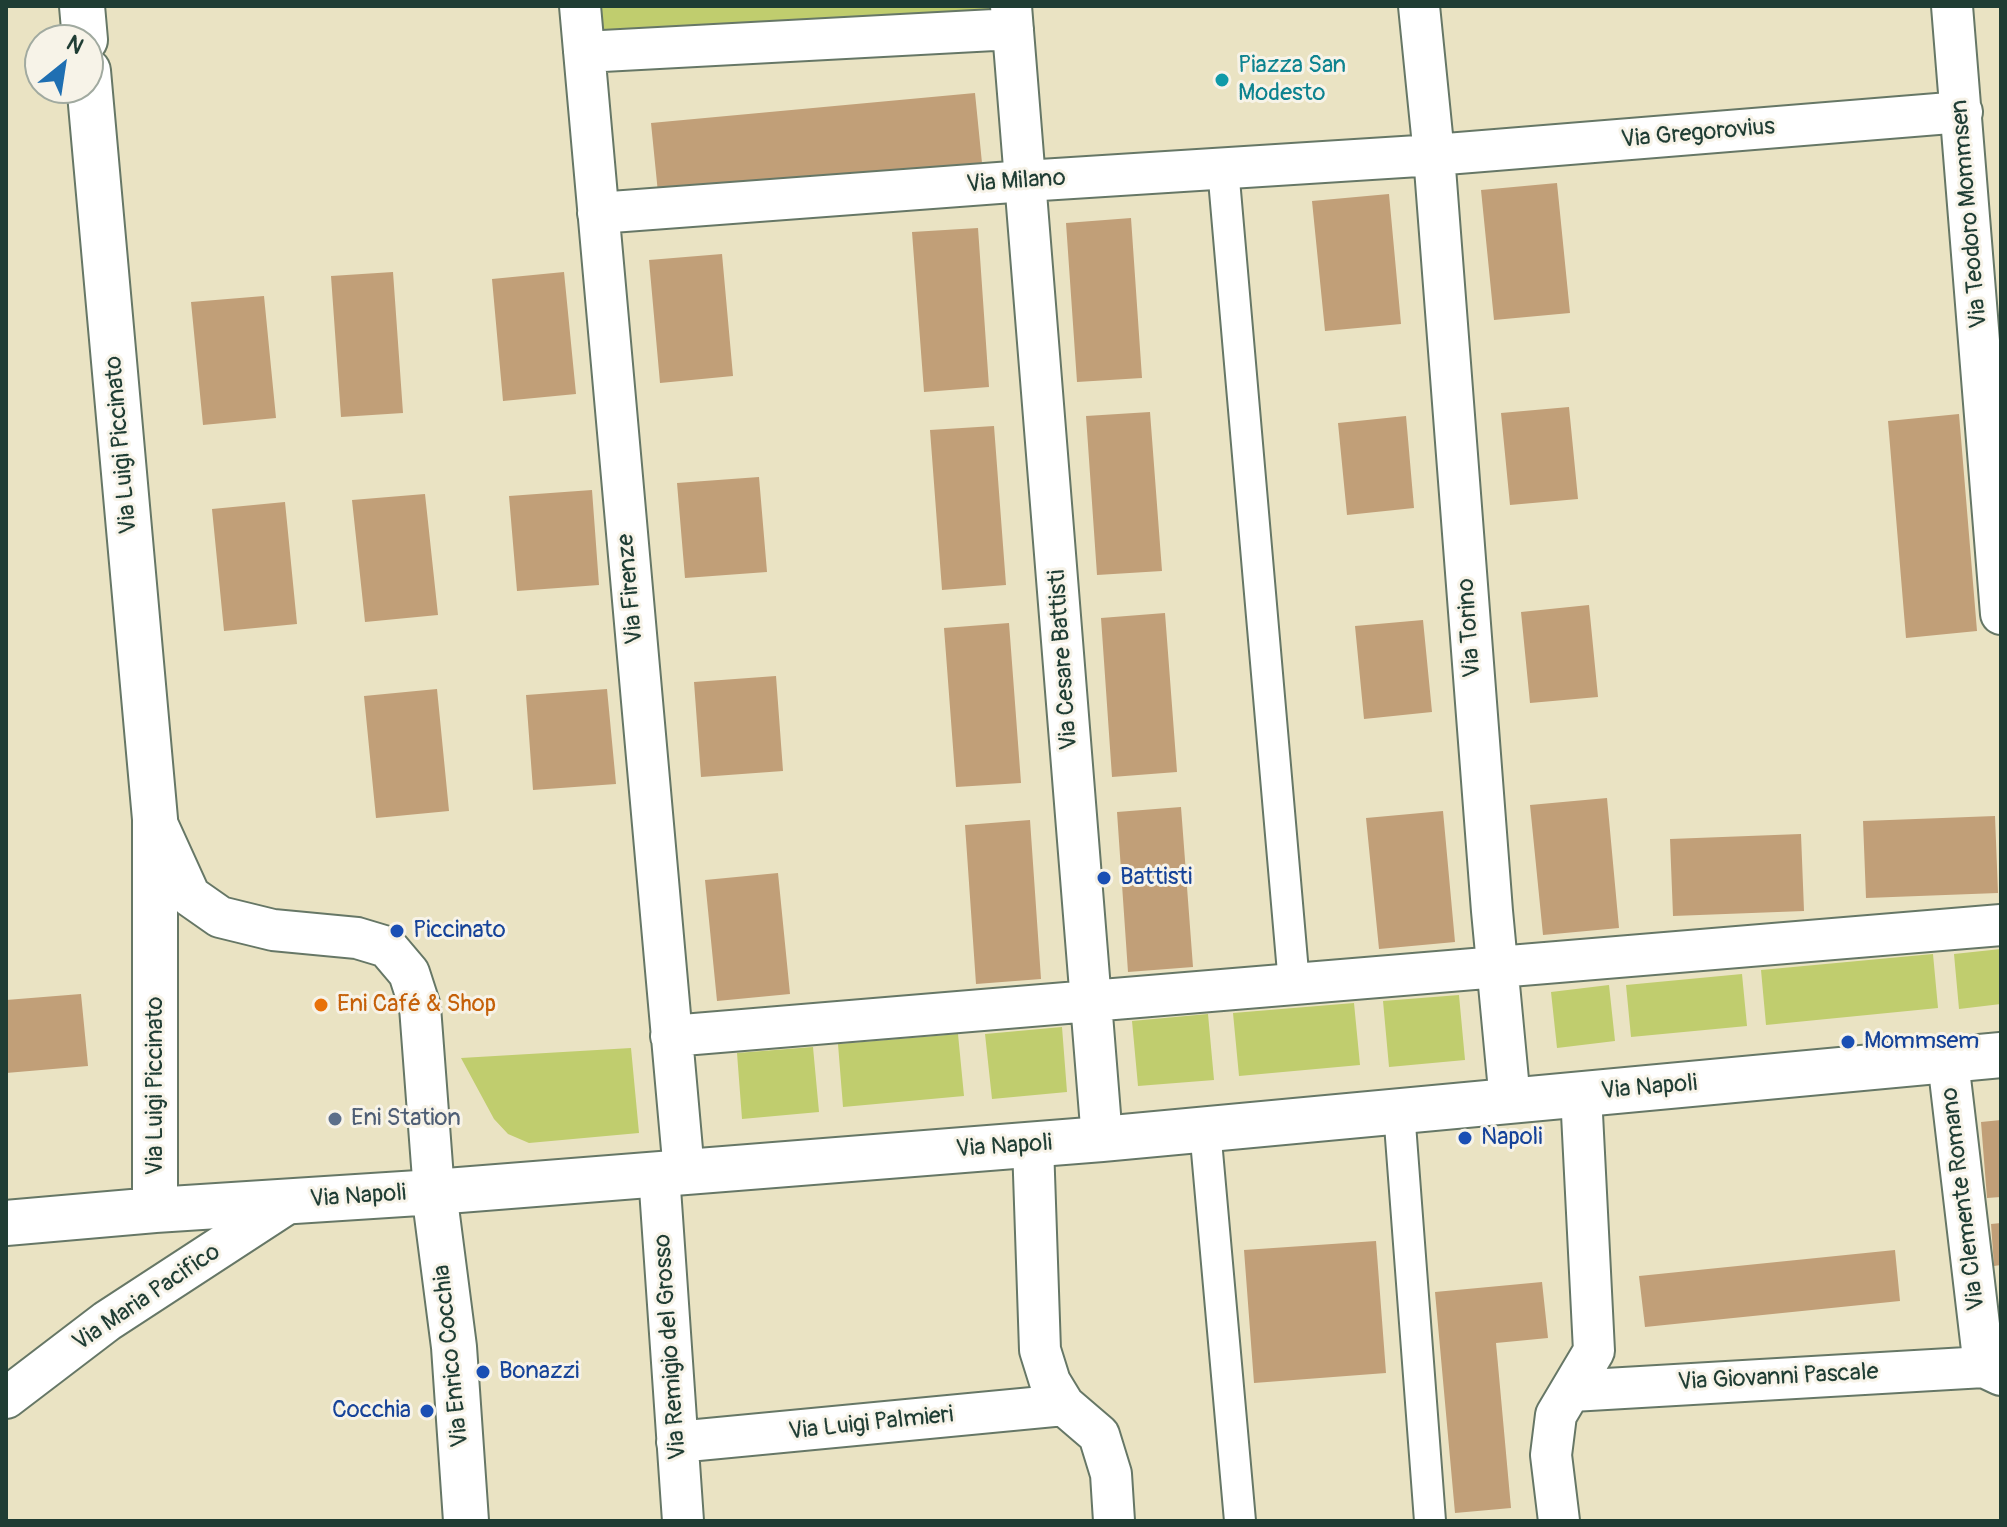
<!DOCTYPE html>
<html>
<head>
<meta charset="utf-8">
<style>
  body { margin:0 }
  #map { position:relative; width:2007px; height:1527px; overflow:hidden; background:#eae3c3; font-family:Pangolin,sans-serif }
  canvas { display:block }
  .frame { position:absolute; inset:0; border:8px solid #1f3d34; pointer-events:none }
  .north { position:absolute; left:24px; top:24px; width:80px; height:80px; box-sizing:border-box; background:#f7f3e8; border:2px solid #a1aaa0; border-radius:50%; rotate:30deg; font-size:22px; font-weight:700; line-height:32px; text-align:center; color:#1f3d34 }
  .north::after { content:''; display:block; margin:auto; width:28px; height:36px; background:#1f6fb2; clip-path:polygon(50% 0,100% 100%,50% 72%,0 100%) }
</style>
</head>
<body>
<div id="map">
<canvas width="2007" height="1527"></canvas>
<div class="frame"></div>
<div class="north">N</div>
</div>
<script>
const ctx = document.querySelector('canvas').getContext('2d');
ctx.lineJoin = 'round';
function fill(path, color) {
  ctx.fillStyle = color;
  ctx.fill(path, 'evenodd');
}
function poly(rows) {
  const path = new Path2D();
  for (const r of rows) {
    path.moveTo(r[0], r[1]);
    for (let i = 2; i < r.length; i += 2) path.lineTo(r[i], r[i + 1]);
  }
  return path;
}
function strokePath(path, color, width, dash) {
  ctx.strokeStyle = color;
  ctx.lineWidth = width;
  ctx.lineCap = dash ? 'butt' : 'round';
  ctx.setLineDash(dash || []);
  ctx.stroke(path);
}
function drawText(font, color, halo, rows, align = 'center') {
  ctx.font = font + ' Pangolin,sans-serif';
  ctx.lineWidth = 6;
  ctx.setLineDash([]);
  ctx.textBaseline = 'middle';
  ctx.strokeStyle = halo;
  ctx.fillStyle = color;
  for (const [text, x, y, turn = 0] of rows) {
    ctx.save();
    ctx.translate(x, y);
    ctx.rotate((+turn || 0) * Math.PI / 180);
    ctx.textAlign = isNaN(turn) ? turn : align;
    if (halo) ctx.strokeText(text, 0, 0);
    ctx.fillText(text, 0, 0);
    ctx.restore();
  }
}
fill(poly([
  [580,6,1011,6,1013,29,584,52],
  [2001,949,2001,1004,1959,1009,1954,954],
  [1933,954,1938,1008,1766,1025,1761,970],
  [1742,974,1747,1026,1631,1037,1626,985],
  [1609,985,1615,1041,1557,1048,1551,992],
  [1459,995,1465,1060,1389,1067,1383,1001],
  [1354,1003,1360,1065,1239,1076,1233,1013],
  [1208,1014,1214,1080,1138,1086,1132,1021],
  [1062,1027,1067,1092,992,1099,985,1034],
  [958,1034,964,1096,843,1107,838,1044],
  [813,1047,819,1112,742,1119,737,1053],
  [631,1048,639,1133,529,1143,508,1134,494,1119,461,1058]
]), '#c0cd6e');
fill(poly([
  [975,93,982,163,658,193,651,123],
  [1557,183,1570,313,1494,320,1481,190],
  [1389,194,1401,324,1325,331,1312,201],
  [1131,218,1142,378,1077,382,1066,223],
  [978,228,989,387,924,392,912,232],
  [722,254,733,376,660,383,649,260],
  [393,272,403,413,341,417,331,276],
  [564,272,576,394,503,401,492,279],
  [264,296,276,418,203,425,191,302],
  [1569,407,1578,499,1510,505,1501,413],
  [1150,412,1162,571,1097,575,1086,416],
  [1959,414,1977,631,1906,638,1888,421],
  [1406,416,1414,508,1347,515,1338,423],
  [994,426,1006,585,942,590,930,430],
  [759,477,767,572,685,578,677,483],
  [592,490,599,585,517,591,509,496],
  [425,494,438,615,365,622,352,500],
  [285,502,297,624,224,631,212,509],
  [1589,605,1598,697,1530,703,1521,612],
  [1165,613,1177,772,1112,777,1101,618],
  [1423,620,1432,712,1364,719,1355,626],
  [1009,623,1021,783,956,787,944,628],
  [776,676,783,771,701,777,694,682],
  [437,689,449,811,376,818,364,696],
  [607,689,616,784,533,790,526,695],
  [1607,798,1619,928,1543,935,1530,805],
  [1181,807,1193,967,1128,972,1117,812],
  [1443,811,1455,942,1379,949,1366,818],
  [1995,816,1998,893,1866,898,1863,821],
  [1030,820,1041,979,976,984,965,825],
  [1801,834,1804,911,1673,916,1670,839],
  [778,873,790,994,717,1001,705,880],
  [81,994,88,1066,6,1073,6,1000],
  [2001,1120,2001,1197,1987,1198,1981,1122],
  [2001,1223,2001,1265,1994,1266,1991,1224],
  [1376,1241,1386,1373,1254,1383,1244,1250],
  [1895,1250,1900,1301,1645,1327,1639,1276],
  [1542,1282,1548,1338,1496,1343,1511,1508,1455,1513,1435,1292]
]), '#c19f78');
const pedestrian = poly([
  [1223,168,1294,984],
  [1399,1111,1430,1521],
  [1205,1129,1240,1521]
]);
const minor = poly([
  [580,6,684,1172],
  [1011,6,1102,1139],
  [1419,6,1434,155,1492,911,1510,1101],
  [1952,6,2001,614],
  [584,52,1013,29],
  [598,213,1025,181,1434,155,1962,112],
  [155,819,190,896,220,917,273,930,357,938,387,947,409,973,420,1007,434,1192],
  [671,1036,2001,925],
  [1948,1061,1984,1367],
  [1033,1145,1040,1350,1050,1382,1064,1405,1099,1435,1111,1474,1114,1521],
  [659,1174,683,1521],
  [1572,1391,1984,1367,2001,1375],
  [6,1398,107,1321,291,1201],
  [677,1442,1064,1405],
  [1559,1521,1551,1455,1556,1415,1594,1351,1581,1094]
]);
const tertiary = poly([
  [434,1192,1102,1139,2001,1055]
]);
const secondary = poly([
  [82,6,85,40],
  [88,71,155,819,155,1210],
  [6,1223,155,1210,434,1192,454,1347,466,1521]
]);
strokePath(pedestrian, '#676', 34);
strokePath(minor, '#676', 44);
strokePath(tertiary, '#676', 48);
strokePath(secondary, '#676', 48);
strokePath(pedestrian, '#fff', 30);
strokePath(minor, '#fff', 40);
strokePath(tertiary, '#fff', 44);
strokePath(secondary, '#fff', 44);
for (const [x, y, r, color] of [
  [1222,80,8,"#0f9aa8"],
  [1104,878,8,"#1a4fb4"],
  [397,931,8,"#1a4fb4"],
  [321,1005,8,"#e8710a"],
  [1848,1042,8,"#1a4fb4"],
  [335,1119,8,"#5c6f8a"],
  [1465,1138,8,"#1a4fb4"],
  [483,1372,8,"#1a4fb4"],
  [427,1411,8,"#1a4fb4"]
]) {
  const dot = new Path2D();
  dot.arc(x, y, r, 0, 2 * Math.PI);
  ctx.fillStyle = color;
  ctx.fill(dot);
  strokePath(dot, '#f7f3e8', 3);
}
drawText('24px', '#0d838f', '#f7f3e8', [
  ["Piazza San",1238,66],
  ["Modesto",1238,94]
], 'left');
drawText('24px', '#1f3d34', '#f7f3e8', [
  ["Via Gregorovius",1698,134,-5],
  ["Via Milano",1016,182,-4],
  ["Via Teodoro Mommsen",1970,214,-95],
  ["Via Luigi Piccinato",122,445,-95],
  ["Via Firenze",631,589,-95],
  ["Via Torino",1470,628,-94],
  ["Via Cesare Battisti",1064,660,-94],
  ["Via Luigi Piccinato",156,1086,-90],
  ["Via Napoli",1649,1088,-5],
  ["Via Napoli",1004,1147,-4],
  ["Via Napoli",358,1197,-4],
  ["Via Clemente Romano",1964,1199,-97],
  ["Via Maria Pacifico",147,1298,-34],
  ["Via Remigio del Grosso",671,1347,-94],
  ["Via Enrico Cocchia",452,1356,-96],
  ["Via Giovanni Pascale",1778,1378,-3],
  ["Via Luigi Palmieri",871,1424,-6]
]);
drawText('24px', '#164399', '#f7f3e8', [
  ["Battisti",1120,878],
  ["Piccinato",413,931],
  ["Mommsem",1864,1042],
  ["Napoli",1481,1138],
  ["Bonazzi",499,1372],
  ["Cocchia",411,1411,"right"]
], 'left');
drawText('24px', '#c56008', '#f7f3e8', [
  ["Eni Café & Shop",337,1005]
], 'left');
drawText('24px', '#4e5e75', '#f7f3e8', [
  ["Eni Station",351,1119]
], 'left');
</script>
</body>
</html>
